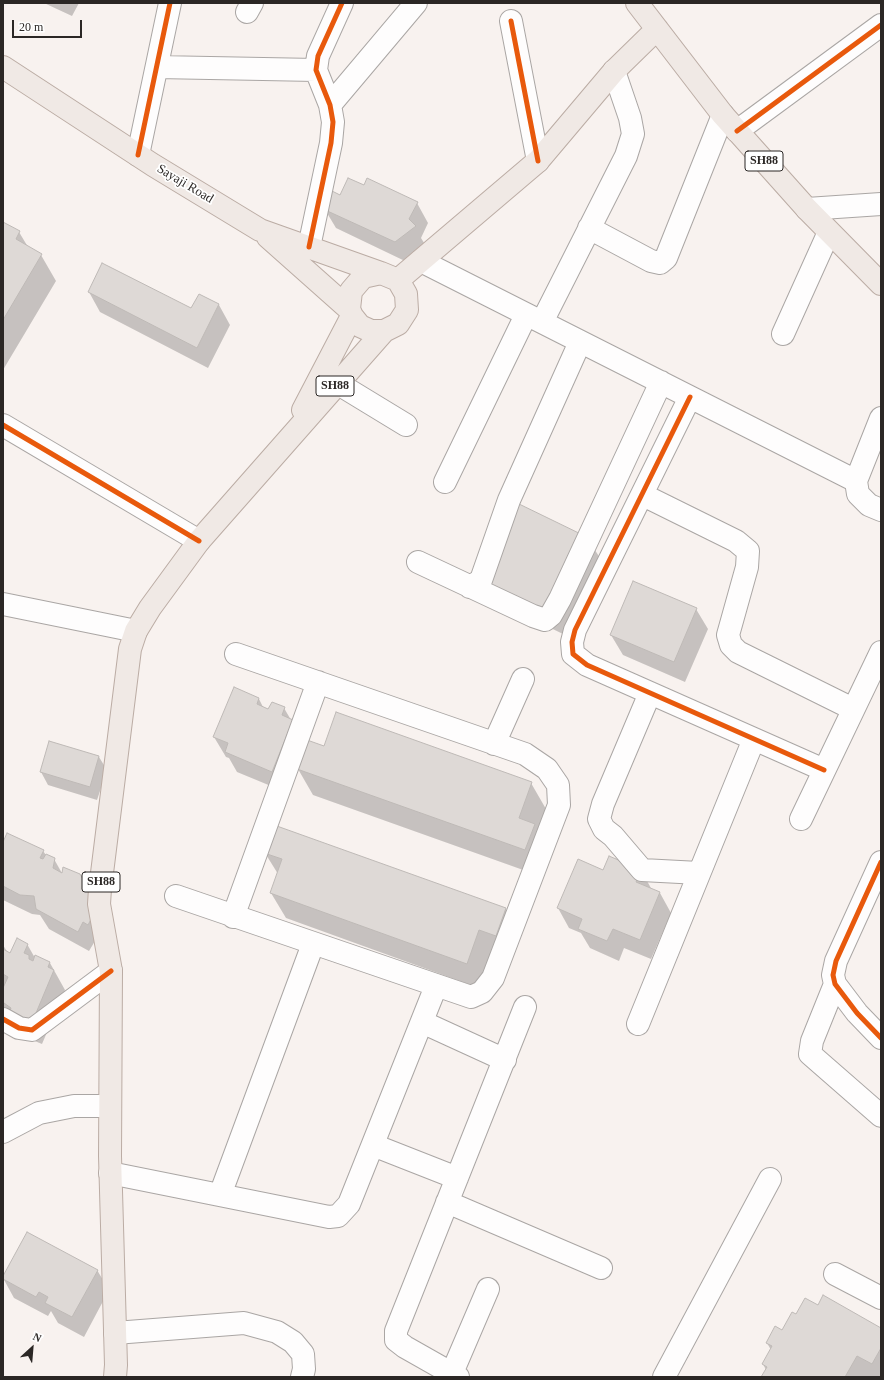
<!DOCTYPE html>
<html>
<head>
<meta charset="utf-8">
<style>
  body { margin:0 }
  #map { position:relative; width:884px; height:1380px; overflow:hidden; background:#f8f2ef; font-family:"Times New Roman",serif }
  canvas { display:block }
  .frame { position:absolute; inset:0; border:4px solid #2b2725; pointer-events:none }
  .north { position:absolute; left:12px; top:1328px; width:40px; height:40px; -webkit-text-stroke:3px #fff; paint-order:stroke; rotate:26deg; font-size:11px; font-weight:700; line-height:16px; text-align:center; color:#2b2725 }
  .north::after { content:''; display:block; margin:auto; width:14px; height:18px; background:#2b2725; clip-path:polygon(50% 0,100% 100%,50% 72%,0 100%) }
  .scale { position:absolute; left:12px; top:20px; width:70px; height:18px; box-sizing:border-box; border:2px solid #2b2725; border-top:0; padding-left:5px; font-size:12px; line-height:14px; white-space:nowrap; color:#2b2725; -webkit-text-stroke:3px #fff; paint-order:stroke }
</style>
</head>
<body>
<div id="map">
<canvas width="884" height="1380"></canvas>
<div class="frame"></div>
<div class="north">N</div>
<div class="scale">20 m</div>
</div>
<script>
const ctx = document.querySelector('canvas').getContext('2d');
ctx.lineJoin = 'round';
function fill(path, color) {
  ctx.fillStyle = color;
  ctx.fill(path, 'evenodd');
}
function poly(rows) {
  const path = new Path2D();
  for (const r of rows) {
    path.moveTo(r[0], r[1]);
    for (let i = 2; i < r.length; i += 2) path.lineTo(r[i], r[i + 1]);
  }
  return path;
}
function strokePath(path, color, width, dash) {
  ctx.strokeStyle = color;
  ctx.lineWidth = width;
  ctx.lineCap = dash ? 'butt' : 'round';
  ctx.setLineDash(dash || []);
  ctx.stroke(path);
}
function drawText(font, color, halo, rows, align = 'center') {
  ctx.font = font + ' "Times New Roman",serif';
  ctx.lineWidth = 3.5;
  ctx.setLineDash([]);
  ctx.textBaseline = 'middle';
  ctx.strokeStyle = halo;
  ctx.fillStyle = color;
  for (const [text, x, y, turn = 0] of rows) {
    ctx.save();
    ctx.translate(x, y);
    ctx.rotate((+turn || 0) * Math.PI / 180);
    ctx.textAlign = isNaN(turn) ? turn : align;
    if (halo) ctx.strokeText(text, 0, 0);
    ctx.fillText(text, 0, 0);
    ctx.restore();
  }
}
fill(poly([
  [44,3,79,3,72,16],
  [364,187,417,203,428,223,421,238,426,246,407,262,336,228,324,208,341,196],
  [3,223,19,232,28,247,41,255,56,281,3,370],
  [89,292,192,310,199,295,219,305,230,325,208,368,100,312],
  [588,539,600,558,563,634,493,600],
  [696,609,708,629,685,682,623,655,611,635],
  [259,699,264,709,269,711,284,708,291,720,283,791,237,772,229,758,226,757,214,737],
  [50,742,99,757,107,770,97,800,48,785,41,772],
  [324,748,531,783,546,809,540,876,313,795,298,769],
  [3,844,43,851,46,855,54,859,63,875,79,875,100,944,95,941,89,951,49,929,40,915,32,914,3,900],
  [265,853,505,909,520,935,511,961,494,955,482,989,286,918,271,893,278,874],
  [641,870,652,890,660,893,671,913,651,959,624,948,619,961,590,948,581,933,569,928,558,908],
  [27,944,35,958,50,963,65,990,42,1044,20,1035,3,1025,3,945,8,953,10,954],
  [97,1270,109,1290,84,1337,58,1323,51,1311,48,1316,14,1298,3,1278],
  [796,1315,881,1329,881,1377,762,1377,766,1370,763,1364,771,1350,767,1343,782,1331]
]), '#0003');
const building = poly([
  [348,178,364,185,367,178,418,202,409,219,416,226,395,242,323,209,332,191,340,195,348,178],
  [3,222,20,231,16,239,42,254,3,320,3,222],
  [102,263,191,308,199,294,219,304,197,348,88,292,102,263],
  [517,503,589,538,552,615,481,580,517,503],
  [633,581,697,608,674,662,610,635,633,581],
  [234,687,259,698,257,704,268,709,272,702,285,707,282,715,293,720,272,772,225,752,228,743,213,737,234,687],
  [336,712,532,782,519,818,535,824,525,850,297,769,307,740,324,746,336,712],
  [49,741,99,756,90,787,40,772,49,741],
  [274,825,506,908,496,936,479,930,467,964,270,893,282,859,264,853,274,825],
  [7,833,44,850,40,858,43,859,46,854,55,858,53,868,62,873,63,867,80,874,86,885,100,889,99,904,88,925,83,922,78,932,36,909,34,896,20,895,3,886,3,842,7,833],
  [609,856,642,870,636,882,660,892,640,940,613,929,607,941,578,929,582,919,557,908,578,859,603,870,609,856],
  [17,938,28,944,24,953,29,955,29,959,33,961,35,955,50,962,48,967,54,970,31,1025,8,1015,11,1008,4,1003,3,1006,3,988,8,977,3,974,3,949,10,953,17,938],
  [27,1232,98,1270,72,1317,45,1303,48,1297,39,1292,36,1297,3,1279,3,1276,27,1232],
  [823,1295,881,1328,881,1348,872,1364,857,1356,845,1377,761,1377,767,1367,762,1364,772,1346,766,1343,775,1326,782,1330,792,1312,796,1314,805,1298,818,1305,823,1295]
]);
fill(building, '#ded9d6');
strokePath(building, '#beb9b6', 1);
const minor = poly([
  [247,12,252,3],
  [511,21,538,161],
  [157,67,316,70],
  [330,105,416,3],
  [737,131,881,25],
  [138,155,170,3],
  [807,209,881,204],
  [589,228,651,261,660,263,666,258,723,115],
  [309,247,331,143,333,122,330,105,316,70,318,56,342,3],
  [421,261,856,481],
  [542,322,626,156,633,134,630,118,614,71],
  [783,334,829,232],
  [337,383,406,425],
  [690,397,575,630,572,642,573,654,587,665,824,770],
  [881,418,856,481,858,494,869,505,881,510],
  [3,425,199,541],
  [445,482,526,315],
  [643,495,736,541,748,551,747,567,728,635,731,645,738,652,853,709],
  [418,562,533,616,545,620,551,615,560,599,661,382],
  [470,587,481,580,509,500,580,342],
  [3,604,136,631],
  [650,693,603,804,599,819,604,829,613,836,642,870,699,873],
  [494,744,523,679],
  [801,819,881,652],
  [881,862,836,961,833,975,835,984,857,1013,881,1038],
  [176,896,471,997,482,992,493,978,559,805,558,785,547,769,525,754,236,654],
  [233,917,318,682],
  [835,984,812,1041,810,1054,881,1116],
  [3,1019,19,1028,32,1030,111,971],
  [422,1022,505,1060],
  [638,1024,754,739],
  [3,1132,39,1113,74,1106,110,1106],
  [373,1145,457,1178],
  [110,1173,329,1217,338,1216,349,1204,436,986],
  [220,1195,313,944],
  [447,1202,601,1268],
  [835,1274,881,1298],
  [115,1333,244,1323,277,1332,293,1342,303,1354,304,1369,302,1377],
  [452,1373,488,1289],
  [458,1377,405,1347,396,1340,396,1331,525,1007],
  [664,1377,770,1179]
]);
const major = poly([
  [637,3,723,115,807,209,881,284],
  [3,67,153,165,260,230,381,273],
  [268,237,349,309,352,316,360,326,371,331,384,331,398,324,407,310,406,294,398,280,381,273,363,277,351,291,349,309],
  [398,280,538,161,614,71,657,29],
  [303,410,352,316],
  [115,1377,116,1365,110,1156,111,971,99,904,100,889,130,649,136,631,150,608,199,541,384,331]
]);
strokePath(minor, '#aaa6a4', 24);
strokePath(major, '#bbaca4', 24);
strokePath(minor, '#fefdfd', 22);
strokePath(major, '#f0e9e5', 22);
strokePath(poly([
  [511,21,538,161],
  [737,131,881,25],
  [138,155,170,3],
  [309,247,331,143,333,122,330,105,316,70,318,56,342,3],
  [690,397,575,630,572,642,573,654,587,665,824,770],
  [3,425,199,541],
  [881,862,836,961,833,975,835,984,857,1013,881,1038],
  [3,1019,19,1028,32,1030,111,971]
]), '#e8590c', 5);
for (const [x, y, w] of [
  [764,161,38],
  [335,386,38],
  [101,882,38]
]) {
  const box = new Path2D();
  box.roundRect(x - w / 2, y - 10, w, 20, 3);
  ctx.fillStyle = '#fff';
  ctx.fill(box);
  strokePath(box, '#2b2725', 1);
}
drawText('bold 12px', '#2b2725', null, [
  ["SH88",764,161],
  ["SH88",335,386],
  ["SH88",101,882]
]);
drawText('13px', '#2b2725', '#fff', [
  ["Sayaji Road",185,184,31]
]);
</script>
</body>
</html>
